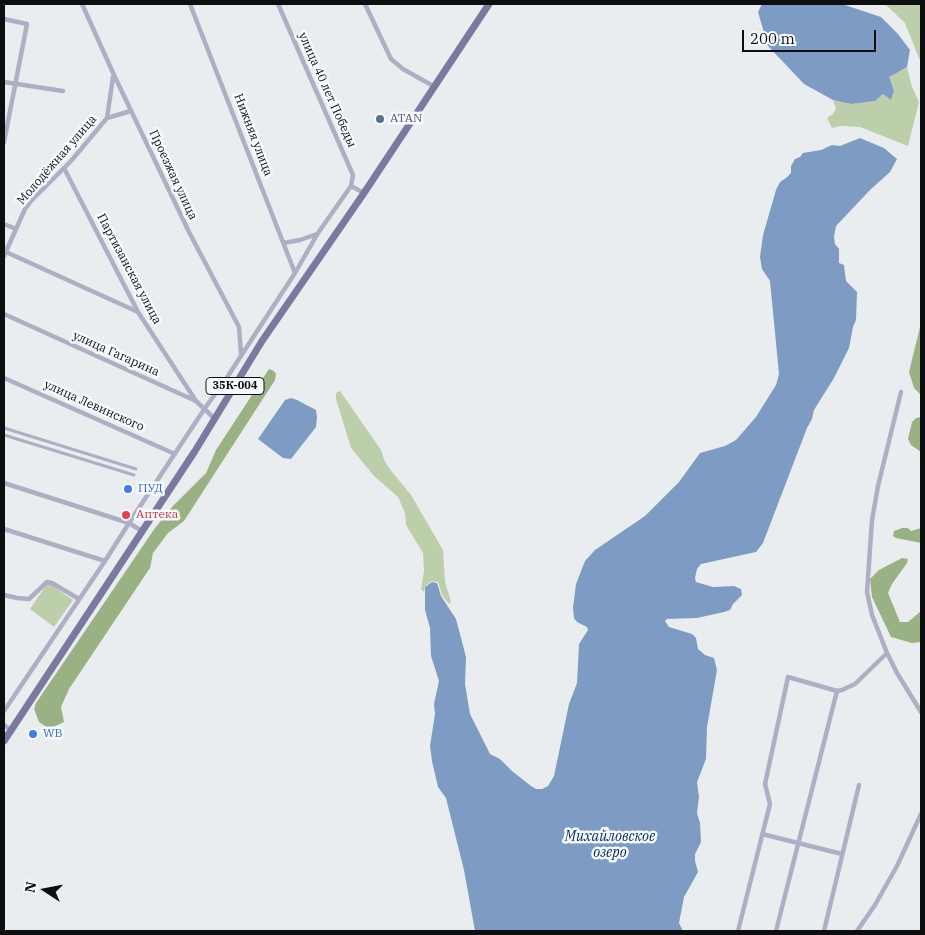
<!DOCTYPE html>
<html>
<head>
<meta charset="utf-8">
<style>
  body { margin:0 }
  #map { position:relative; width:925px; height:935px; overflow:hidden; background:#eaedf0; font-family:"IBM Plex Serif",serif }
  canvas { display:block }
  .frame { position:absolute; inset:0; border:5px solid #0d0e0f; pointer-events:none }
  .north { position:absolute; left:20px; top:865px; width:50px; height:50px; -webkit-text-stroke:4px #f7fafe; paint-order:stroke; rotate:281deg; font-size:14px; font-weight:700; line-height:20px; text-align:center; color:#0d0e0f }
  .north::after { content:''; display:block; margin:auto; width:18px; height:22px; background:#0d0e0f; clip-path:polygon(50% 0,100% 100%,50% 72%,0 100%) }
  .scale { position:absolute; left:742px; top:30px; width:134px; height:22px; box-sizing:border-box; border:2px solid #0d0e0f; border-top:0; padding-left:6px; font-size:15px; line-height:18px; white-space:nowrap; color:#0d0e0f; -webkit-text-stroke:4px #f7fafe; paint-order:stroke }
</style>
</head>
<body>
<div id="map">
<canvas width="925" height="935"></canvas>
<div class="frame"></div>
<div class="north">N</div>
<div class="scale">200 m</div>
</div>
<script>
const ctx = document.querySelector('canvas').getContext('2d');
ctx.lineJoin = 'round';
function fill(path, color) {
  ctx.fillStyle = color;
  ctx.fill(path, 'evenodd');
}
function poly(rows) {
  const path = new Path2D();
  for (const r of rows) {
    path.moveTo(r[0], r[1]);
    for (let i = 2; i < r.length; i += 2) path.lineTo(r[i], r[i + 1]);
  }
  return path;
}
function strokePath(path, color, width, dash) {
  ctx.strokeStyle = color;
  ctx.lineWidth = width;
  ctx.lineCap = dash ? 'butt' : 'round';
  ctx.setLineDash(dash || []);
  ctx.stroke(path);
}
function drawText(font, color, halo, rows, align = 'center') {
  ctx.font = font + ' "IBM Plex Serif",serif';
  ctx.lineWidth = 5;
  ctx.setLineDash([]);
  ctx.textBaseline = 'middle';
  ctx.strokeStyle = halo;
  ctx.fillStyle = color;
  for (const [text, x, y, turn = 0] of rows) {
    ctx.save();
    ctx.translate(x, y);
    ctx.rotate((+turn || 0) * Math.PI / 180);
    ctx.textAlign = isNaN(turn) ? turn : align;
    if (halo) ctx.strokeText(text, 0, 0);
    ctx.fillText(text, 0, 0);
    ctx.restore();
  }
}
fill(poly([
  [885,4,921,4,921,63,905,23],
  [907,67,912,87,919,102,908,146,860,127,840,126,832,128,827,118,833,114,836,109,833,100,851,104,875,101,883,94,891,100,894,91,888,77],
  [340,391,381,450,385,462,393,473,411,495,443,550,445,582,451,602,449,604,442,595,438,582,432,581,425,586,424,592,421,589,424,571,423,553,406,525,405,513,398,497,374,476,351,448,336,399,336,394,337,392],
  [47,584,52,585,73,600,54,627,30,609]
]), '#bcceaa');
fill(poly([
  [921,323,921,395,914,388,909,372],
  [269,369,274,371,276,374,275,380,184,521,168,533,153,553,150,568,69,689,61,707,64,722,49,729,39,722,34,709,36,703,155,528,173,506,206,473,216,450],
  [921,417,921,452,911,445,908,439,912,422,916,418],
  [902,528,908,528,911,531,921,528,921,543,896,538,893,536,894,531],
  [902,558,908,559,907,563,892,584,888,593,900,622,908,622,921,611,921,642,912,643,891,637,872,597,870,579,879,570]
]), '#9ab183');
fill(poly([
  [762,4,842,4,881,17,898,34,910,50,907,67,889,77,894,91,891,100,883,94,875,101,851,104,833,100,804,84,768,46,758,12],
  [860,138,884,148,897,159,890,172,870,190,836,226,834,237,835,244,839,249,839,263,844,265,846,281,857,292,856,320,853,327,849,348,834,378,814,410,812,419,807,428,763,543,756,552,701,564,697,569,695,578,696,582,713,587,734,586,741,589,742,595,733,604,730,610,724,612,697,618,667,619,665,621,669,627,692,634,696,638,698,649,705,655,714,658,717,670,707,727,706,759,697,782,699,797,697,813,700,823,701,842,695,854,695,861,698,872,684,897,679,923,683,931,475,931,464,870,446,798,438,787,432,761,430,746,435,714,434,704,439,681,431,656,430,628,425,610,425,587,432,582,437,583,441,596,456,619,466,657,465,684,470,714,490,754,500,759,512,771,531,786,536,789,542,789,548,786,554,776,569,704,577,683,579,644,588,630,587,627,577,622,574,618,573,608,576,584,585,561,595,550,645,516,679,482,700,453,725,446,736,440,756,417,776,385,779,374,770,281,762,269,760,257,763,235,776,190,780,182,786,178,791,173,791,166,795,159,800,157,803,153,821,150,832,145,840,146],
  [291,398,297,400,316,410,317,417,316,427,291,459,283,458,258,439,285,400]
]), '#7e9bc4');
strokePath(poly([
  [4,428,136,469],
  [4,435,134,475]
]), '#afaec4', 3);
strokePath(poly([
  [82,4,114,75,189,232,239,327,241,354],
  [190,4,295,273],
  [365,4,391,59,403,69,435,87],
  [4,19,27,24,4,142],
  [4,82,63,91],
  [107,118,131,111],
  [64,168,138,312,196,401],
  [351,186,364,193],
  [4,224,16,229],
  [284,243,300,240,317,234],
  [6,252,138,312],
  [4,256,25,209,31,201,71,161,107,118,113,77],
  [4,314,196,401,215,419],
  [4,378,175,454],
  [901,392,878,486,872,520,867,592,872,615,887,653,897,673,921,712],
  [4,483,129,523,142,531],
  [4,529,105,561],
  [4,595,17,598,29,599,47,582,52,583,79,599],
  [4,711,105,561,129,523,205,408,224,382,295,273,318,233,351,186,353,175,278,4],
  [4,725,11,730],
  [762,834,842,854],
  [738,931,770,804,765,784,788,677,837,691,842,690,855,684,887,653],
  [776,931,837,691],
  [824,931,859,785],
  [857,931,875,905,897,866,921,814]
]), '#afaec4', 4.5);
strokePath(poly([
  [4,741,195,451,262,341,364,193,489,4]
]), '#7b79a0', 7);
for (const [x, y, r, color] of [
  [380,119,5,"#5c6f8a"],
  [128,489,5,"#3f7fe0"],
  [126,515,5,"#e0444e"],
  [33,734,5,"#3f7fe0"]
]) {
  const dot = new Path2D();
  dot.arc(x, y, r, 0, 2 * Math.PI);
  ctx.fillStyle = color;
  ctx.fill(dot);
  strokePath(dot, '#f7fafe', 2);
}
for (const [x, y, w] of [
  [235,386,58]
]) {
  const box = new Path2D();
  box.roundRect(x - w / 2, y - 8.5, w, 17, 4);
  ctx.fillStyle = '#f7fafe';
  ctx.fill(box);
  strokePath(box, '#0d0e0f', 1);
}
drawText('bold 11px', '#0d0e0f', null, [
  ["35К-004",235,386]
]);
drawText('12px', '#0d0e0f', '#f7fafe', [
  ["улица 40 лет Победы",327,90,66],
  ["Нижняя улица",253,135,69],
  ["Молодёжная улица",57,160,-49],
  ["Проезжая улица",173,175,65],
  ["Партизанская улица",129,269,62],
  ["улица Гагарина",116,354,24],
  ["улица Левинского",94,406,24]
]);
drawText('12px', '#4e5e75', '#f7fafe', [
  ["ATAN",390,119]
], 'left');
drawText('12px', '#366cbe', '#f7fafe', [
  ["ПУД",138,489],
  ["WB",43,734]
], 'left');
drawText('12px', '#be3a42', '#f7fafe', [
  ["Аптека",136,515]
], 'left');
drawText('italic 14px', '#022b5c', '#f7fafe', [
  ["Михайловское",610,837],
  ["озеро",610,853]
]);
</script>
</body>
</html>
